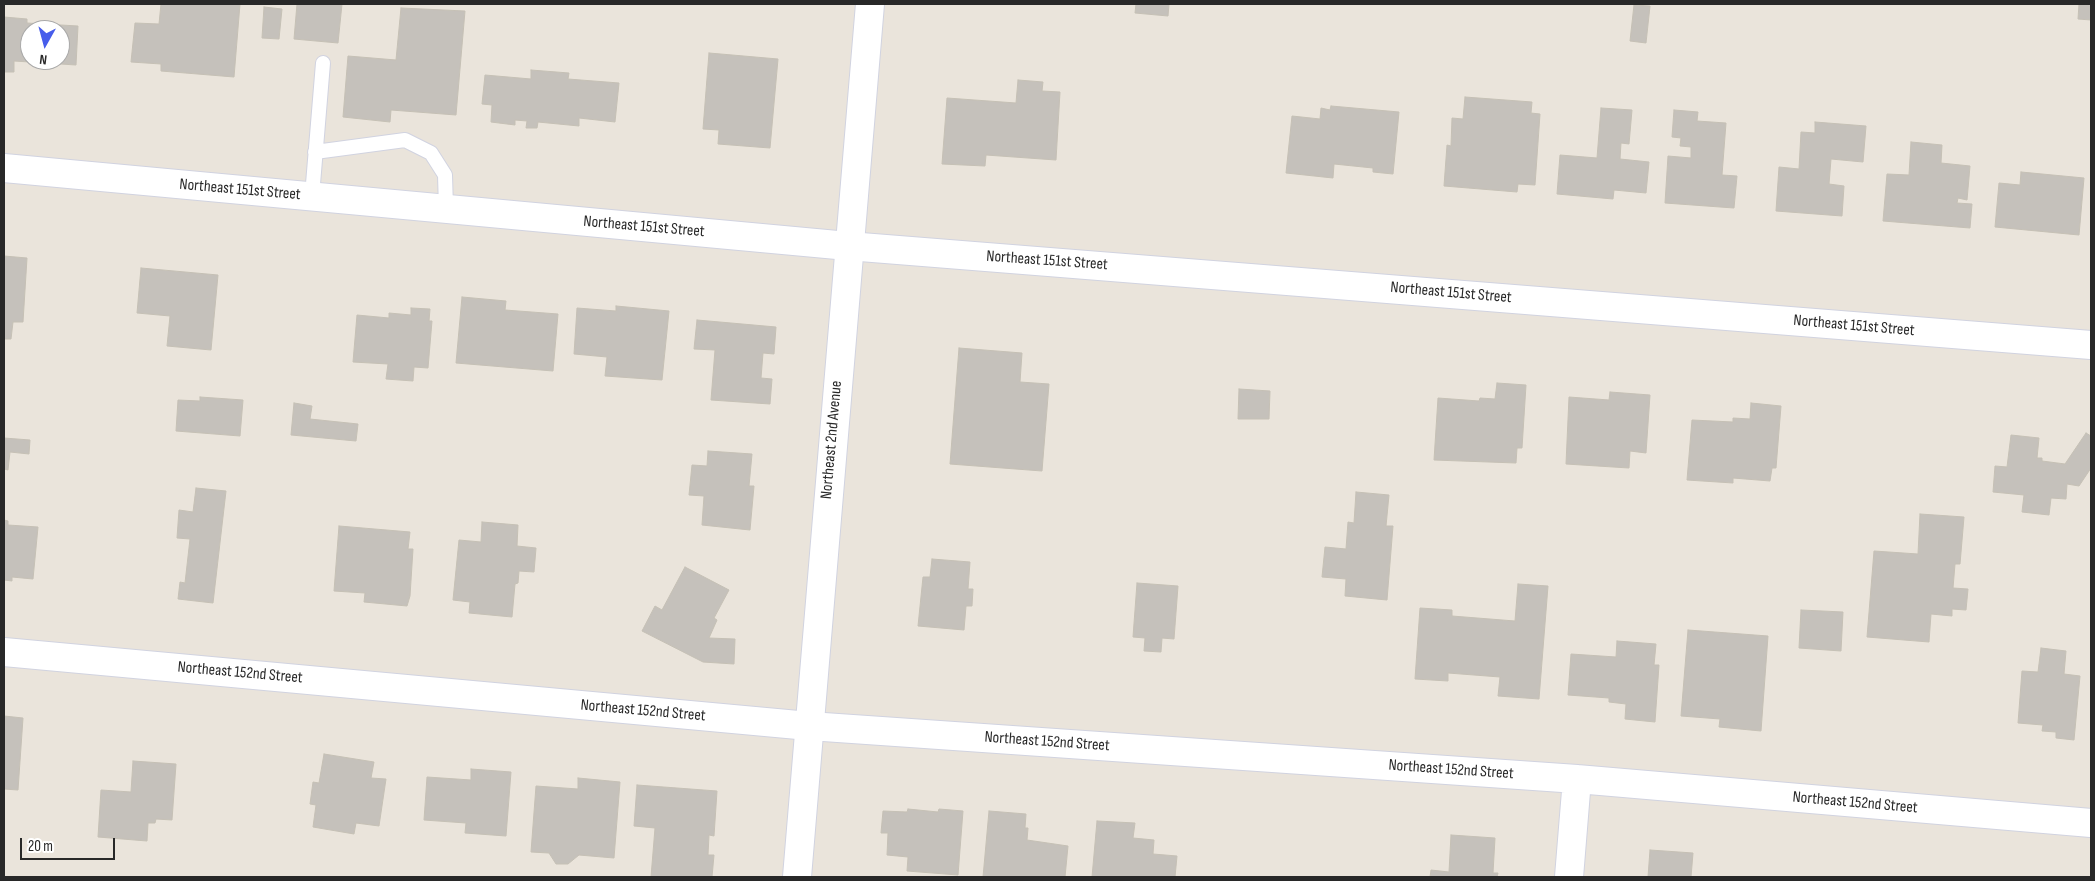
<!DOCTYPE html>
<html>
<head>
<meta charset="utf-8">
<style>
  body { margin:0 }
  #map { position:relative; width:2095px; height:881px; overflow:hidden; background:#eae4db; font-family:"Sofia Sans Condensed",sans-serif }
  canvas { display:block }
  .frame { position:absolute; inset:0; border:5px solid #282828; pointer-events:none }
  .north { position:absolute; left:20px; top:20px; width:50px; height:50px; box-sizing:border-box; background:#fff; border:1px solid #a9a9a9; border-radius:50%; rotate:187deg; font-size:14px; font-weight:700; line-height:20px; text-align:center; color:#282828 }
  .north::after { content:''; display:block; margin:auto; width:18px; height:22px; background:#475deb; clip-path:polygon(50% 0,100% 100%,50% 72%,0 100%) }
  .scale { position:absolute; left:20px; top:838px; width:95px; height:22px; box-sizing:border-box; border:2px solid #282828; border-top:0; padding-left:6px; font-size:15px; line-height:18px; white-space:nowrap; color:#282828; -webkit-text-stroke:4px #fff; paint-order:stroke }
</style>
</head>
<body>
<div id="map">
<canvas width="2095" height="881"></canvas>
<div class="frame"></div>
<div class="north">N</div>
<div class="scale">20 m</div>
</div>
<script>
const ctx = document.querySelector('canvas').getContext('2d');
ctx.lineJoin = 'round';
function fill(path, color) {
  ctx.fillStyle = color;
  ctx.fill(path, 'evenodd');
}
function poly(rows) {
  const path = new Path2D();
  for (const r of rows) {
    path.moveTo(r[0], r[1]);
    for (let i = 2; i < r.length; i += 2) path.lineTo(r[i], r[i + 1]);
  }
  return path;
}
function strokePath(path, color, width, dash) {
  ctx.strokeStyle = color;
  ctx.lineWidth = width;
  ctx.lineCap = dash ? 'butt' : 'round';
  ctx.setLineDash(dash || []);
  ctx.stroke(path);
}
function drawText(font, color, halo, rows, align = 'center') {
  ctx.font = font + ' "Sofia Sans Condensed",sans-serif';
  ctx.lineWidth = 4;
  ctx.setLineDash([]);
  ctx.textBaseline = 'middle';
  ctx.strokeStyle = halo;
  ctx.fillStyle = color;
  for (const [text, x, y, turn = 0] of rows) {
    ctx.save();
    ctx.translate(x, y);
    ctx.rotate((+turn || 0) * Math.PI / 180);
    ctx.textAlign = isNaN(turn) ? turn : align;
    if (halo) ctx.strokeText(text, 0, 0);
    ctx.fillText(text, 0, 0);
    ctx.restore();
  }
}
const building = poly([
  [161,4,240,4,234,77,161,71,161,64,131,62,135,23,159,24,161,4],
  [297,4,342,4,338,43,294,39,297,4],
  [1136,4,1169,4,1168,16,1135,13,1136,4],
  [2079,4,2091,4,2091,20,2078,19,2079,4],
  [1634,5,1650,6,1646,43,1630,41,1634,5],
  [264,7,282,9,279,39,262,38,264,7],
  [401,8,465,11,456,115,391,110,390,122,343,117,348,56,396,60,401,8],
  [4,17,27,19,27,23,78,26,76,65,14,61,14,72,4,72,4,17],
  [30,30,60,30,60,60,30,60,30,30],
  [709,53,778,59,770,148,718,144,719,130,703,129,709,53],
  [531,70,569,73,568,79,619,83,615,122,579,118,579,126,538,122,537,128,526,128,527,121,515,120,515,125,491,122,492,105,482,104,485,75,531,79,531,70],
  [1018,80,1043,82,1042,91,1060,92,1056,160,986,155,985,166,942,164,947,98,1016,103,1018,80],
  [1465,97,1532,102,1531,113,1540,114,1535,185,1518,184,1517,192,1444,186,1447,145,1451,146,1452,118,1463,119,1465,97],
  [1331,106,1399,112,1393,174,1373,172,1373,168,1334,164,1333,178,1286,173,1292,116,1320,119,1321,108,1330,110,1331,106],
  [1601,108,1632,110,1629,144,1621,143,1620,159,1649,162,1646,193,1614,190,1613,199,1557,194,1560,155,1597,158,1601,108],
  [1674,110,1698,112,1697,121,1726,123,1722,175,1737,176,1734,208,1665,203,1668,156,1691,158,1691,147,1680,146,1681,138,1672,137,1674,110],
  [1815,122,1866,126,1863,162,1831,159,1829,184,1844,186,1842,216,1776,211,1779,167,1799,169,1801,132,1815,133,1815,122],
  [1911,142,1942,145,1941,163,1970,166,1967,200,1958,198,1957,203,1972,204,1970,228,1883,221,1887,174,1909,175,1911,142],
  [2021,172,2084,178,2079,235,1995,227,1999,183,2020,185,2021,172],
  [4,256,27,258,23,322,13,322,11,339,4,339,4,256],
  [141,268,218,275,211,350,167,346,170,316,137,313,141,268],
  [462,297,506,301,505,310,558,314,553,371,456,363,462,297],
  [616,306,669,311,662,380,605,376,607,357,574,354,577,308,616,311,616,306],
  [411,308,430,309,429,321,432,321,428,368,414,367,413,381,386,379,388,364,353,362,357,315,389,318,389,313,411,315,411,308],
  [697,320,776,327,774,354,763,353,761,378,772,379,770,404,711,400,715,350,694,349,697,320],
  [959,348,1022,353,1020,382,1049,384,1042,471,950,464,959,348],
  [1497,383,1526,385,1522,448,1517,448,1516,463,1434,460,1438,398,1479,401,1480,398,1495,399,1497,383],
  [1239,389,1270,391,1269,419,1238,419,1239,389],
  [1610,392,1650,395,1646,453,1630,451,1629,468,1566,464,1569,397,1609,400,1610,392],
  [200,397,243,400,240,436,176,431,178,400,200,401,200,397],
  [294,403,312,406,310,419,358,424,356,441,291,435,294,403],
  [1751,403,1781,406,1776,468,1772,468,1770,481,1733,478,1733,483,1687,480,1692,420,1733,422,1733,418,1750,419,1751,403],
  [2086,433,2091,436,2091,468,2079,486,2067,484,2066,499,2051,498,2049,515,2022,512,2024,495,1993,492,1995,466,2007,467,2011,435,2039,438,2037,458,2042,458,2042,461,2065,464,2086,433],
  [4,438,30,440,29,454,10,452,8,470,4,469,4,438],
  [708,451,752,454,749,486,754,486,750,530,702,525,704,496,689,495,692,465,707,466,708,451],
  [196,488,226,491,213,603,178,599,180,582,185,583,190,539,177,538,179,510,193,512,196,488],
  [1356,492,1389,495,1386,526,1393,526,1387,600,1345,596,1346,579,1322,577,1325,547,1346,549,1348,522,1354,523,1356,492],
  [1920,514,1964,517,1960,564,1955,564,1953,588,1968,589,1966,610,1952,609,1952,616,1931,614,1929,642,1867,637,1874,551,1918,554,1920,514],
  [4,520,8,521,8,525,38,527,33,579,12,577,12,581,4,580,4,520],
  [482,522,518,525,517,546,536,548,534,572,519,571,518,583,515,584,512,617,469,613,470,602,453,600,459,540,481,542,482,522],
  [339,526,410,532,408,549,413,549,410,596,407,606,364,602,365,593,334,591,339,526],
  [932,559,970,562,968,589,973,589,972,606,966,606,964,630,918,626,923,577,930,577,932,559],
  [685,567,729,590,714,618,717,620,709,638,735,639,734,664,703,662,642,631,655,606,662,610,685,567],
  [1137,583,1178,586,1174,639,1162,638,1161,652,1144,651,1145,638,1133,637,1137,583],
  [1518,584,1548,586,1539,699,1498,696,1500,677,1448,673,1448,681,1415,679,1420,608,1452,610,1452,616,1515,621,1518,584],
  [1801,610,1843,612,1841,651,1799,648,1801,610],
  [1688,630,1768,636,1761,731,1719,727,1720,719,1681,716,1688,630],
  [1617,641,1656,644,1654,665,1659,665,1655,722,1625,719,1626,704,1609,702,1609,698,1568,695,1571,654,1616,657,1617,641],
  [2041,648,2066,651,2064,674,2080,676,2074,740,2056,738,2056,732,2042,731,2043,725,2018,723,2022,671,2038,672,2041,648],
  [4,716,23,718,18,790,4,789,4,716],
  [324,754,374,762,371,778,386,779,379,826,356,823,354,834,313,827,316,805,310,804,313,782,319,783,324,754],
  [133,761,176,764,172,820,156,819,155,823,148,823,147,841,98,837,101,790,131,792,133,761],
  [471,769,511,772,506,836,465,833,466,823,424,820,427,777,471,780,471,769],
  [578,778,620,782,614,858,579,855,568,864,556,864,549,853,531,852,536,786,578,789,578,778],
  [637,785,717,791,714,836,709,835,708,855,714,855,712,877,651,877,655,828,634,826,637,785],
  [908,809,938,812,939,809,963,811,958,875,907,871,908,857,887,855,888,833,881,833,883,811,907,812,908,809],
  [989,811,1026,814,1025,828,1028,828,1027,840,1068,846,1065,877,983,877,989,811],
  [1097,821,1135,823,1133,838,1154,840,1153,854,1177,856,1175,877,1092,877,1097,821],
  [1451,835,1495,838,1493,873,1498,873,1497,877,1430,877,1431,870,1449,872,1451,835],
  [1650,850,1693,853,1691,877,1648,877,1650,850]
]);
fill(building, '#c5c1bb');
strokePath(building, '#c5c0b5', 1);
const lane = poly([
  [315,152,405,140,431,153,445,175,446,208],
  [312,196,323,63]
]);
const street = poly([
  [4,168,848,246,2091,345],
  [4,652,809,726,1577,779,2091,823],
  [1569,877,1577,779]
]);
const secondary = poly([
  [797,877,870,4]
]);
strokePath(lane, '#d1d3e0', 16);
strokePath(street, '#d1d3e0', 30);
strokePath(secondary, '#d1d3e0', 30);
strokePath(lane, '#fff', 14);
strokePath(street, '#fff', 28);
strokePath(secondary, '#fff', 28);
drawText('16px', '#282828', '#fff', [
  ["Northeast 151st Street",240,190,5],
  ["Northeast 151st Street",644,227,5],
  ["Northeast 151st Street",1047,261,4],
  ["Northeast 151st Street",1451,293,5],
  ["Northeast 151st Street",1854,326,5],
  ["Northeast 2nd Avenue",832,440,-85],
  ["Northeast 152nd Street",240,673,5],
  ["Northeast 152nd Street",643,711,5],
  ["Northeast 152nd Street",1047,742,4],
  ["Northeast 152nd Street",1451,770,4],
  ["Northeast 152nd Street",1855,803,5]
]);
</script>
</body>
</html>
